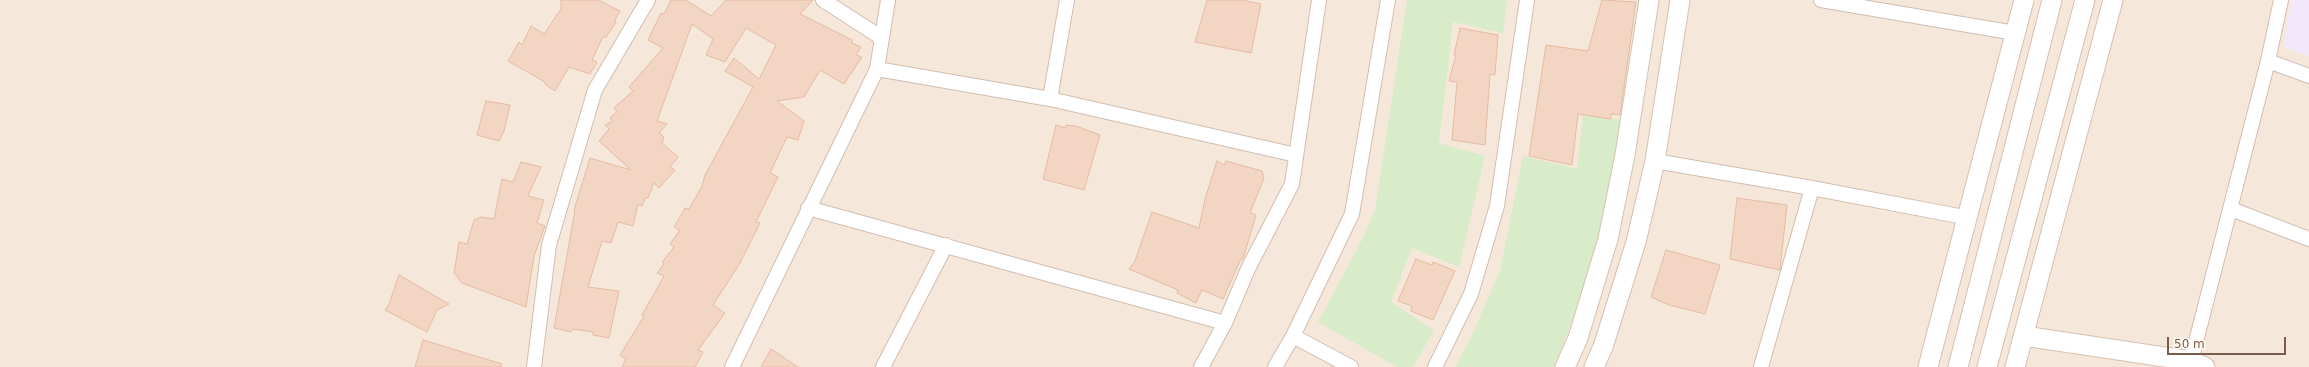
<!DOCTYPE html>
<html>
<head>
<meta charset="utf-8">
<style>
  body { margin:0 }
  #map { position:relative; width:2309px; height:367px; overflow:hidden; background:#fdf6ec; font-family:"DejaVu Sans",sans-serif }
  canvas { display:block }
  .scale { position:absolute; left:2167px; top:337px; width:119px; height:18px; box-sizing:border-box; border:2px solid #7a5c4d; border-top:0; padding-left:5px; font-size:12px; line-height:14px; white-space:nowrap; color:#7a5c4d; -webkit-text-stroke:3px #fffaf3; paint-order:stroke }
</style>
</head>
<body>
<div id="map">
<canvas width="2309" height="367"></canvas>
<div class="scale">50 m</div>
</div>
<script>
const ctx = document.querySelector('canvas').getContext('2d');
ctx.lineJoin = 'round';
function fill(path, color) {
  ctx.fillStyle = color;
  ctx.fill(path, 'evenodd');
}
function poly(rows) {
  const path = new Path2D();
  for (const r of rows) {
    path.moveTo(r[0], r[1]);
    for (let i = 2; i < r.length; i += 2) path.lineTo(r[i], r[i + 1]);
  }
  return path;
}
function strokePath(path, color, width, dash) {
  ctx.strokeStyle = color;
  ctx.lineWidth = width;
  ctx.lineCap = dash ? 'butt' : 'round';
  ctx.setLineDash(dash || []);
  ctx.stroke(path);
}
fill(poly([
  [0,0,2309,0,2309,367,0,367]
]), '#f5e8da');
fill(poly([
  [2291,0,2309,0,2309,56,2284,47]
]), '#f3e8fa');
fill(poly([
  [1407,0,1507,0,1503,33,1453,22,1439,143,1485,156,1459,267,1412,248,1391,302,1434,330,1413,367,1397,367,1318,322,1363,238,1375,210],
  [1583,115,1623,120,1591,273,1559,355,1553,367,1455,367,1473,333,1500,271,1523,156,1577,169]
]), '#d8ecc9');
const building = poly([
  [561,0,598,0,620,11,615,20,616,22,606,37,603,37,592,60,597,62,590,74,569,67,555,91,545,84,545,82,508,61,519,42,522,45,531,26,544,34,561,9,561,0],
  [671,0,686,0,711,16,726,0,813,0,800,14,852,40,852,43,861,47,856,55,862,57,844,84,820,70,804,97,777,101,804,121,798,140,787,137,770,173,778,177,756,222,760,223,740,263,713,305,725,313,698,350,703,352,695,367,622,367,626,359,620,355,644,316,642,315,664,276,657,273,664,264,662,262,674,247,670,244,680,230,674,227,685,208,689,209,702,186,705,175,753,87,725,71,734,58,759,79,776,45,746,28,725,62,706,55,713,39,692,24,657,121,667,124,659,133,664,137,662,143,678,157,670,167,675,170,659,188,654,183,648,198,645,198,642,206,638,204,633,226,618,222,611,243,602,241,588,287,619,291,609,338,593,335,593,332,573,329,571,332,554,328,575,210,574,210,590,158,631,170,599,141,609,129,605,125,613,121,610,118,617,112,614,108,633,91,629,87,663,48,648,40,661,13,664,14,671,0],
  [1207,0,1242,0,1261,4,1251,53,1195,42,1207,0],
  [1602,0,1636,2,1620,115,1611,114,1611,119,1578,114,1572,165,1529,156,1546,45,1588,51,1602,0],
  [1460,28,1498,35,1495,75,1490,74,1485,145,1452,140,1457,82,1449,81,1456,55,1454,55,1460,28],
  [486,101,510,105,504,131,499,141,477,135,486,101],
  [1056,125,1065,128,1066,125,1076,126,1100,135,1084,190,1043,179,1056,125],
  [1217,161,1224,165,1226,161,1262,171,1264,178,1250,213,1256,215,1243,259,1241,259,1223,299,1202,290,1196,303,1177,293,1178,290,1129,269,1135,261,1152,212,1199,228,1205,199,1217,161],
  [521,162,541,167,528,196,544,200,537,223,545,226,534,256,526,307,462,283,454,273,459,242,467,244,474,220,481,217,494,219,502,179,513,182,521,162],
  [1737,198,1787,205,1780,270,1730,259,1737,198],
  [1666,250,1720,265,1705,314,1669,305,1651,297,1666,250],
  [1416,259,1432,265,1433,262,1455,271,1433,320,1411,311,1412,306,1398,301,1416,259],
  [399,275,449,304,437,310,427,332,385,310,389,304,399,275],
  [423,340,502,364,501,367,415,367,423,340],
  [771,349,798,367,761,367,771,349]
]);
fill(building, '#f3d5c3');
strokePath(building, '#e6bba3', 1);
const street = poly([
  [823,0,882,38],
  [1821,0,2015,33],
  [2268,61,2309,76],
  [877,69,1050,99,1296,155],
  [1050,99,1067,0],
  [1655,161,1812,188,1969,218],
  [808,208,1225,323],
  [2231,209,2309,239],
  [1293,336,1351,367],
  [2191,361,2268,61,2281,0],
  [534,367,549,245,595,90,648,0],
  [732,367,877,69,888,0],
  [883,367,946,245],
  [1201,367,1225,323,1248,269,1292,184,1319,0],
  [1275,367,1293,336,1352,214,1388,0],
  [1435,367,1471,294,1497,206,1527,0],
  [1761,367,1812,188]
]);
const secondary = poly([
  [2024,336,2191,361,2205,367],
  [1565,367,1578,338,1608,239,1625,155,1649,0],
  [1594,367,1603,347,1636,242,1655,161,1680,0],
  [1928,367,2024,0],
  [1958,367,2052,0],
  [1987,367,2085,0],
  [2015,367,2113,0]
]);
strokePath(street, '#d1beb0', 16);
strokePath(secondary, '#d6c0b0', 21);
strokePath(street, '#fff', 14);
strokePath(secondary, '#fff', 19);
</script>
</body>
</html>
